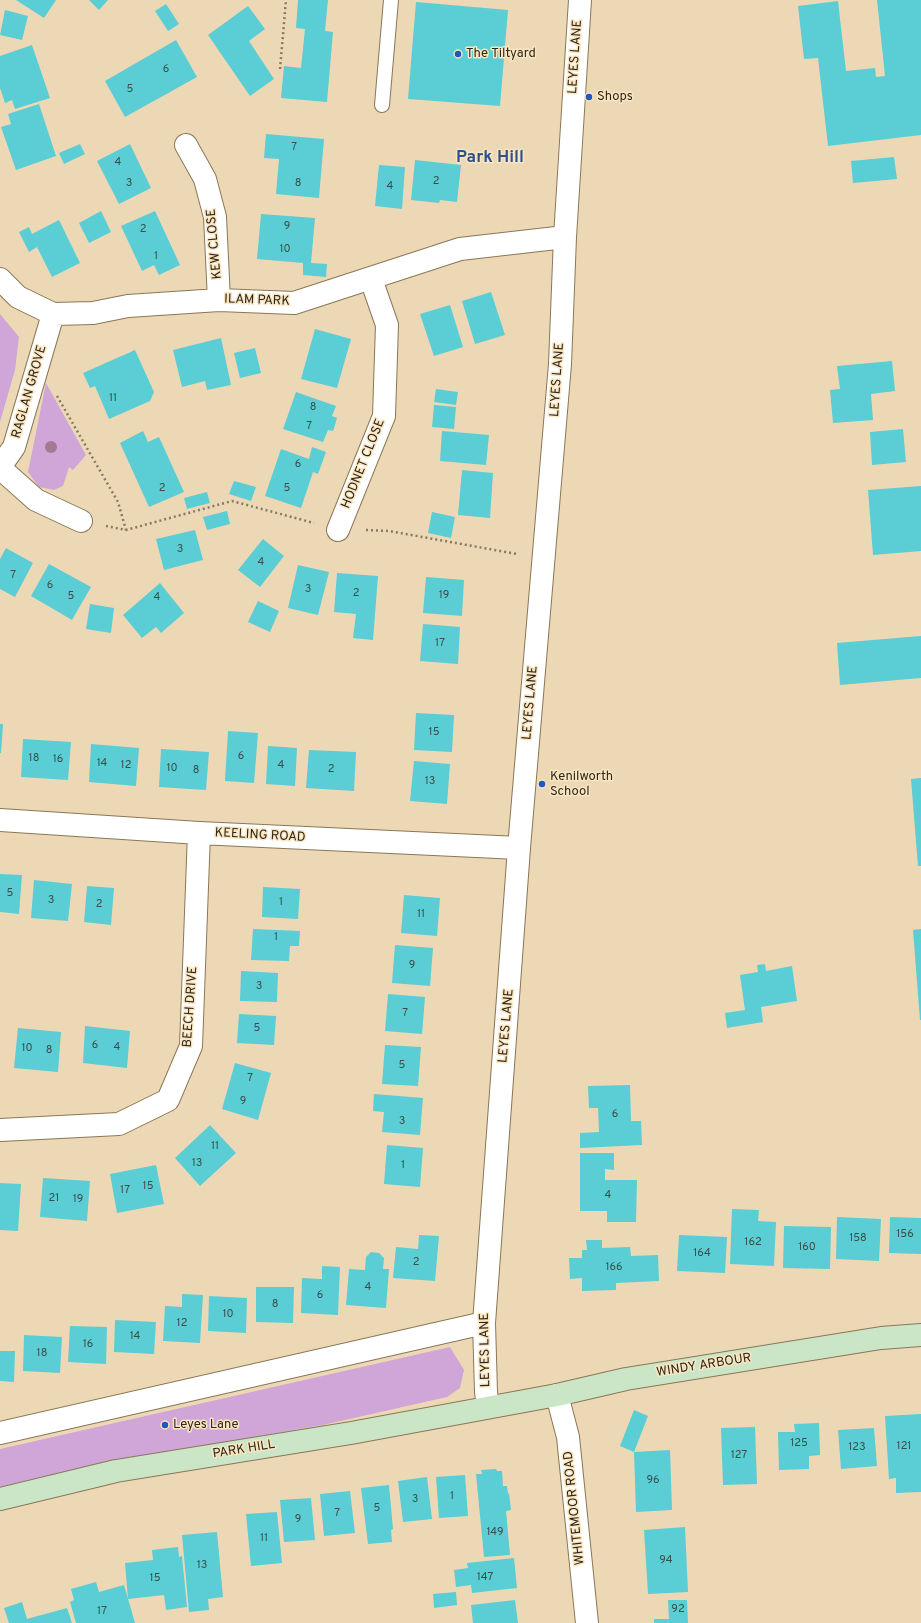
<!DOCTYPE html>
<html>
<head>
<meta charset="utf-8">
<style>
  body { margin:0 }
  canvas { display:block; background:#ecd8b5 }
</style>
</head>
<body>
<canvas width="921" height="1623"></canvas>
<script>
const ctx = document.querySelector('canvas').getContext('2d');
ctx.lineJoin = 'round';
function fill(path, color) {
  ctx.fillStyle = color;
  ctx.fill(path, 'evenodd');
}
function poly(rows) {
  const path = new Path2D();
  for (const r of rows) {
    path.moveTo(r[0], r[1]);
    for (let i = 2; i < r.length; i += 2) path.lineTo(r[i], r[i + 1]);
  }
  return path;
}
function strokePath(path, color, width, dash) {
  ctx.strokeStyle = color;
  ctx.lineWidth = width;
  ctx.lineCap = dash ? 'butt' : 'round';
  ctx.setLineDash(dash || []);
  ctx.stroke(path);
}
function drawText(font, color, halo, rows, align = 'center') {
  ctx.font = font + ' Overpass,sans-serif';
  ctx.lineWidth = 3;
  ctx.setLineDash([]);
  ctx.textBaseline = 'middle';
  ctx.strokeStyle = halo;
  ctx.fillStyle = color;
  for (const [text, x, y, turn = 0] of rows) {
    ctx.save();
    ctx.translate(x, y);
    ctx.rotate((+turn || 0) * Math.PI / 180);
    ctx.textAlign = isNaN(turn) ? turn : align;
    if (halo) ctx.strokeText(text, 0, 0);
    ctx.fillText(text, 0, 0);
    ctx.restore();
  }
}
fill(poly([
  [0,314,19,337,15,370,0,422],
  [46,383,86,455,73,470,69,467,63,486,54,490,39,487,28,472],
  [450,1347,464,1370,460,1388,447,1397,323,1425,110,1462,0,1487,0,1449]
]), '#cfa6d7');
fill(poly([
  [16,0,56,0,44,18],
  [89,0,108,0,99,10],
  [298,0,328,0,325,31,333,32,327,102,281,98,284,66,301,68,305,29,296,28],
  [877,0,921,0,921,135,828,146,818,58,804,59,798,6,838,1,846,71,875,68,876,77,885,76],
  [416,2,508,10,500,106,408,99],
  [166,4,179,24,168,31,155,11],
  [248,6,265,29,249,41,274,79,250,96,208,35],
  [5,10,28,16,22,40,0,35],
  [176,40,197,77,125,117,105,81],
  [32,45,50,98,15,109,12,100,5,103,0,88,0,56],
  [39,104,56,156,16,170,1,127,11,124,8,114],
  [266,134,324,139,319,198,276,194,279,159,264,158],
  [80,144,85,154,64,164,59,153],
  [130,144,151,188,119,204,97,161],
  [894,157,897,179,853,183,851,161],
  [415,160,461,165,457,202,440,200,439,203,411,200],
  [379,165,405,167,402,209,375,206],
  [101,211,111,232,89,243,79,223],
  [155,211,180,265,159,275,154,265,142,271,121,226],
  [261,214,315,218,311,263,327,264,326,277,303,275,303,263,257,259],
  [59,220,80,263,52,277,37,247,29,252,19,232,29,227,32,234],
  [491,292,505,335,475,344,462,301],
  [450,305,463,347,434,356,420,314],
  [315,329,351,339,337,388,301,379],
  [221,338,231,385,207,390,205,381,182,387,173,350],
  [255,348,261,373,240,378,234,353],
  [135,350,154,392,150,401,109,419,95,386,90,388,83,373],
  [892,361,895,391,871,394,873,420,833,423,830,390,840,389,837,366],
  [436,389,458,392,456,405,434,402],
  [296,392,336,406,332,416,337,418,335,425,333,431,328,430,323,442,283,429],
  [434,405,456,407,454,429,432,427],
  [903,429,906,462,872,465,870,432],
  [143,431,148,442,159,437,184,492,149,507,120,443],
  [442,431,489,435,486,465,440,461],
  [312,447,326,452,318,474,313,472,301,508,265,496,281,449,309,459],
  [462,470,493,473,490,518,458,515],
  [234,481,256,487,251,501,229,494],
  [921,486,921,551,873,555,868,490],
  [207,492,210,503,187,509,184,498],
  [227,511,230,524,207,530,203,517],
  [432,512,455,517,451,538,428,533],
  [195,530,203,560,164,570,156,539],
  [263,539,284,556,260,587,238,570],
  [6,548,33,563,15,597,0,589,0,559],
  [49,564,91,587,72,620,31,596],
  [298,565,329,572,318,615,288,608],
  [337,573,378,576,373,640,353,638,356,614,334,612],
  [426,577,464,580,462,616,423,613],
  [160,583,184,613,161,633,156,627,142,638,123,615],
  [258,601,279,611,270,632,248,622],
  [90,604,114,608,111,633,86,629],
  [423,624,460,627,458,664,420,661],
  [921,636,921,678,840,685,837,643],
  [416,713,454,715,452,752,414,750],
  [0,724,3,724,1,753,0,753],
  [228,731,258,733,254,783,225,781],
  [23,739,71,742,68,780,21,777],
  [91,744,139,748,136,786,89,782],
  [268,746,297,748,295,786,266,784],
  [161,749,209,752,206,790,159,787],
  [309,750,356,752,354,791,306,788],
  [414,761,450,764,447,804,410,801],
  [921,778,921,866,918,866,911,779],
  [0,874,22,875,19,914,0,912],
  [34,880,72,884,68,921,31,918],
  [87,886,114,888,111,925,84,922],
  [263,887,300,889,298,919,262,917],
  [404,895,440,898,437,936,401,933],
  [253,929,300,931,299,946,290,946,289,961,251,960],
  [921,929,921,1020,920,1020,913,930],
  [395,945,433,948,430,986,392,983],
  [765,964,766,971,792,966,797,1001,761,1007,763,1022,727,1028,725,1013,745,1010,740,975,758,972,757,965],
  [241,971,278,973,277,1002,240,1001],
  [388,994,425,997,422,1034,385,1031],
  [239,1014,276,1016,274,1045,237,1043],
  [85,1026,130,1031,127,1068,83,1063],
  [18,1028,61,1032,58,1072,14,1068],
  [385,1045,421,1047,418,1086,382,1084],
  [235,1063,271,1073,258,1120,222,1109],
  [630,1085,631,1121,641,1121,642,1145,580,1148,580,1133,599,1132,598,1108,589,1108,588,1086],
  [374,1094,423,1098,420,1135,382,1132,384,1112,373,1111],
  [210,1125,236,1153,200,1186,175,1158],
  [387,1145,423,1148,420,1187,384,1184],
  [580,1153,614,1153,614,1170,605,1169,605,1180,637,1180,636,1222,607,1222,607,1211,580,1211],
  [156,1165,164,1204,117,1213,110,1174],
  [43,1178,90,1181,87,1221,40,1217],
  [0,1183,21,1184,18,1231,0,1230],
  [732,1209,759,1210,758,1221,776,1222,774,1266,730,1264],
  [837,1217,881,1219,879,1261,836,1259],
  [890,1217,921,1218,921,1254,889,1253],
  [784,1226,831,1227,830,1269,783,1268],
  [419,1235,439,1236,435,1281,393,1278,396,1247,418,1249],
  [679,1235,727,1237,725,1273,677,1271],
  [586,1240,602,1240,602,1248,630,1247,631,1256,658,1255,659,1281,616,1283,616,1290,582,1291,582,1278,570,1279,569,1258,582,1258,582,1250,587,1250],
  [371,1252,379,1253,384,1258,383,1269,389,1269,386,1308,346,1305,349,1269,365,1270,366,1257],
  [322,1266,340,1267,338,1315,301,1313,302,1278,322,1279],
  [256,1287,294,1287,293,1323,256,1322],
  [182,1294,203,1295,200,1343,163,1341,165,1306,182,1307],
  [209,1296,247,1298,246,1333,208,1331],
  [115,1320,156,1322,154,1354,114,1352],
  [70,1326,107,1327,106,1364,68,1362],
  [24,1335,62,1337,60,1373,23,1371],
  [0,1351,15,1351,14,1382,0,1381],
  [634,1410,648,1416,634,1452,620,1446],
  [921,1414,921,1492,896,1493,896,1478,889,1479,885,1416],
  [819,1423,820,1455,809,1456,809,1469,779,1470,778,1432,795,1432,794,1424],
  [755,1427,757,1484,723,1485,721,1428],
  [874,1428,877,1466,841,1469,838,1430],
  [670,1450,672,1510,636,1512,634,1452],
  [496,1469,497,1471,502,1471,503,1486,507,1486,508,1494,509,1493,511,1510,506,1511,510,1555,484,1557,476,1474,482,1474,481,1470],
  [465,1475,468,1516,439,1518,436,1477],
  [427,1477,432,1519,403,1522,398,1481],
  [389,1485,393,1529,391,1530,392,1542,368,1544,361,1488],
  [350,1491,355,1533,324,1536,320,1494],
  [311,1498,315,1540,284,1542,280,1500],
  [277,1512,282,1563,251,1566,246,1514],
  [685,1527,688,1592,648,1594,644,1530],
  [217,1532,223,1597,208,1599,209,1610,189,1612,182,1535],
  [178,1547,179,1557,182,1556,187,1607,166,1610,164,1595,128,1599,125,1563,153,1560,152,1550],
  [514,1558,517,1588,472,1593,471,1585,456,1587,454,1570,468,1568,467,1563],
  [96,1582,99,1592,124,1585,135,1623,76,1623,70,1602,74,1600,71,1589],
  [456,1592,457,1605,434,1608,433,1594],
  [515,1600,518,1623,473,1623,471,1605],
  [668,1600,687,1600,688,1623,654,1623,654,1619,669,1619],
  [22,1602,27,1619,67,1608,72,1623,9,1623,4,1608]
]), '#5bcdd5');
const lane = poly([
  [382,105,391,0]
]);
const street = poly([
  [186,145,205,179,215,217,219,300],
  [0,279,18,297,53,314,93,313,128,306,219,300,294,303,460,249,565,237],
  [0,467,14,447,53,314],
  [0,468,36,500,81,521],
  [338,530,384,416,387,325,371,279],
  [0,820,199,833,519,848],
  [0,1130,119,1124,168,1100,191,1046,199,833],
  [557,1395,568,1437,587,1623],
  [488,1406,486,1392,484,1323,519,848,560,364,565,237,580,0],
  [0,1433,484,1323]
]);
const secondary = poly([
  [0,1499,116,1471,351,1433,557,1395,626,1379,881,1338,921,1335]
]);
strokePath(lane, '#8a7757', 16);
strokePath(street, '#8a7757', 24);
strokePath(secondary, '#8a7757', 24);
strokePath(poly([
  [280,69,286,0],
  [57,396,118,502,126,530],
  [106,526,126,530,232,501,314,523],
  [366,530,389,531,517,554]
]), '#877962', 2.5, [2, 3]);
strokePath(lane, '#fff', 14);
strokePath(street, '#fff', 22);
strokePath(secondary, '#cbe6c7', 22);
ctx.fillStyle = '#a47992';
for (const [x, y] of [
  [51,447]
]) {
  ctx.beginPath();
  ctx.arc(x, y, 6, 0, 2 * Math.PI);
  ctx.fill();
}
for (const [x, y, r, color] of [
  [458,54,4,"#1d59c5"],
  [589,97,4,"#1d59c5"],
  [542,784,4,"#1d59c5"],
  [165,1425,4,"#1d59c5"]
]) {
  const dot = new Path2D();
  dot.arc(x, y, r, 0, 2 * Math.PI);
  ctx.fillStyle = color;
  ctx.fill(dot);
  strokePath(dot, '#fae5c1', 1.5);
}
drawText('11px', '#395048', null, [
  ["6",166,70],
  ["5",130,90],
  ["7",294,148],
  ["4",118,163],
  ["2",436,182],
  ["3",129,184],
  ["8",298,184],
  ["4",390,187],
  ["9",287,227],
  ["2",143,230],
  ["10",285,250],
  ["1",156,257],
  ["11",113,399],
  ["8",313,408],
  ["7",309,427],
  ["6",298,465],
  ["2",162,489],
  ["5",287,489],
  ["3",180,550],
  ["4",261,563],
  ["7",13,576],
  ["6",50,586],
  ["3",308,590],
  ["2",356,594],
  ["19",444,596],
  ["5",71,597],
  ["4",157,598],
  ["17",440,644],
  ["15",434,733],
  ["6",241,757],
  ["18",34,759],
  ["16",58,760],
  ["14",102,764],
  ["12",126,766],
  ["4",281,766],
  ["10",172,769],
  ["2",331,770],
  ["8",196,771],
  ["13",430,782],
  ["5",10,894],
  ["3",51,901],
  ["1",281,903],
  ["2",99,905],
  ["11",421,915],
  ["1",276,938],
  ["9",412,966],
  ["3",259,987],
  ["7",405,1014],
  ["5",257,1029],
  ["6",95,1046],
  ["4",117,1048],
  ["10",27,1049],
  ["8",49,1051],
  ["5",402,1066],
  ["7",250,1079],
  ["9",243,1102],
  ["6",615,1115],
  ["3",402,1122],
  ["11",215,1147],
  ["13",197,1164],
  ["1",403,1166],
  ["15",148,1187],
  ["17",125,1191],
  ["4",608,1196],
  ["21",54,1199],
  ["19",78,1200],
  ["156",905,1235],
  ["158",858,1239],
  ["162",753,1243],
  ["160",807,1248],
  ["164",702,1254],
  ["2",416,1263],
  ["166",614,1268],
  ["4",368,1288],
  ["6",320,1296],
  ["8",275,1305],
  ["10",228,1315],
  ["12",182,1324],
  ["14",135,1337],
  ["16",88,1345],
  ["18",42,1354],
  ["125",799,1444],
  ["121",904,1447],
  ["123",857,1448],
  ["127",739,1456],
  ["96",653,1481],
  ["1",452,1497],
  ["3",415,1500],
  ["5",377,1509],
  ["7",337,1514],
  ["9",298,1520],
  ["149",495,1533],
  ["11",264,1539],
  ["94",666,1561],
  ["13",202,1566],
  ["147",485,1578],
  ["15",155,1579],
  ["92",678,1610],
  ["17",102,1612]
]);
drawText('13px', '#2e2619', '#fae5c1', [
  ["The Tiltyard",466,54],
  ["Shops",597,97],
  ["Kenilworth",550,777],
  ["School",550,792],
  ["Leyes Lane",173,1425]
], 'left');
drawText('13px', '#2e2619', '#fae5c1', [
  ["LEYES LANE",576,57,-86],
  ["KEW CLOSE",215,244,-95],
  ["ILAM PARK",257,301,2],
  ["LEYES LANE",558,380,-86],
  ["RAGLAN GROVE",30,392,-74],
  ["HODNET CLOSE",364,464,-68],
  ["LEYES LANE",531,703,-85],
  ["KEELING ROAD",260,836,3],
  ["BEECH DRIVE",191,1007,-86],
  ["LEYES LANE",507,1026,-85],
  ["LEYES LANE",486,1350,-91],
  ["WINDY ARBOUR",704,1366,-9],
  ["PARK HILL",244,1450,-9],
  ["WHITEMOOR ROAD",575,1508,-96]
]);
drawText('bold 17px', '#305088', '#fae5c1', [
  ["Park Hill",490,159]
]);
</script>
</body>
</html>
